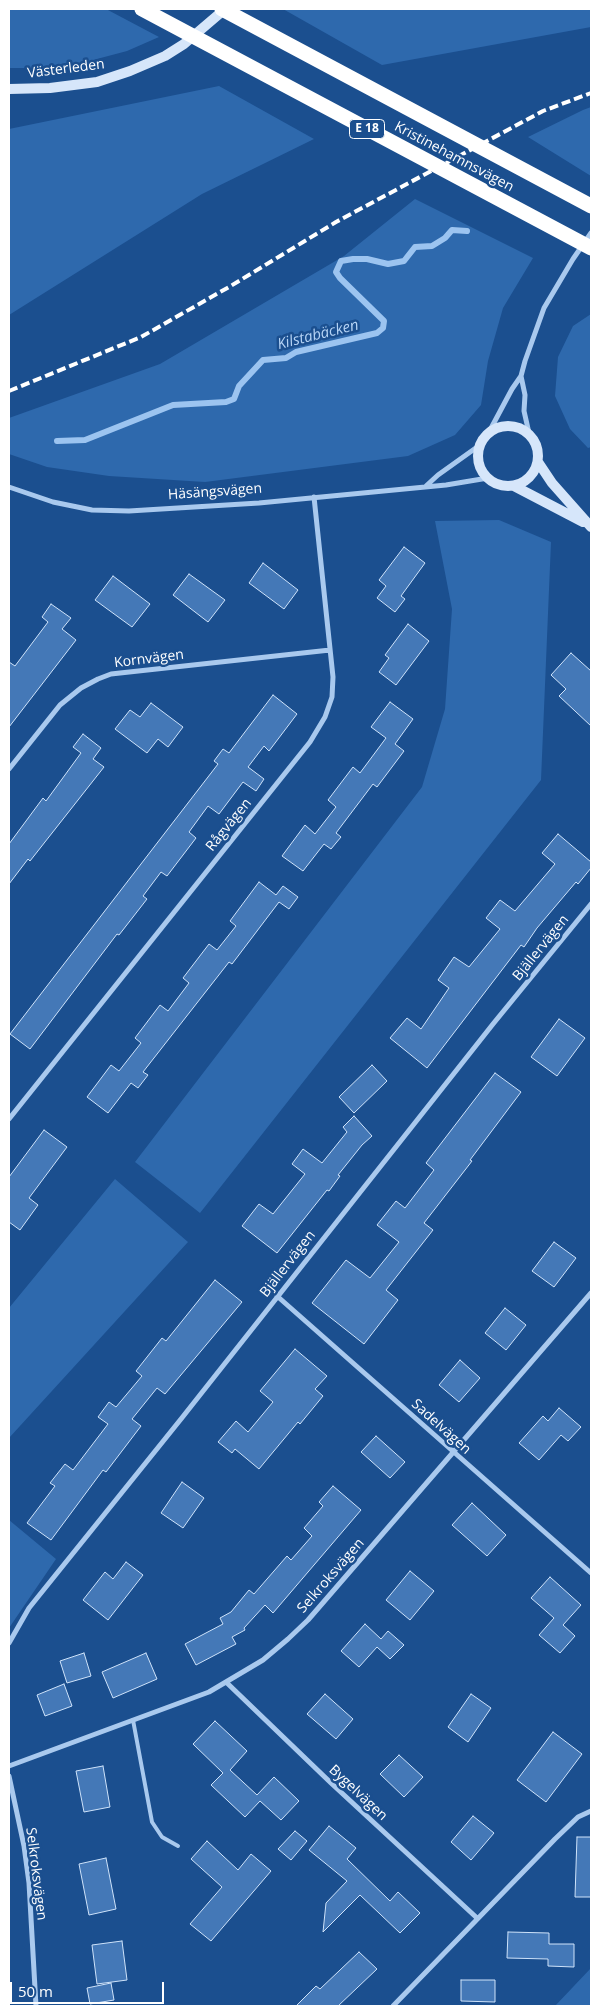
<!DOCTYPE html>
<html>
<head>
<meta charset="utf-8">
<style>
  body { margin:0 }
  #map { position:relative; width:600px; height:2015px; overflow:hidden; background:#1b4f8f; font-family:"Open Sans",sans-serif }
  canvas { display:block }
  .frame { position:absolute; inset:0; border:10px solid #fff; pointer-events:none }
  .scale { position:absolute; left:10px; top:1982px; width:154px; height:22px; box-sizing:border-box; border:2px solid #fff; border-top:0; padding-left:6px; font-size:15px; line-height:18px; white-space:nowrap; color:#fff; -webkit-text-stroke:4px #1b4f8f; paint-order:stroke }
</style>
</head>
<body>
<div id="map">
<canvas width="600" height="2015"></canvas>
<div class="frame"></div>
<div class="scale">50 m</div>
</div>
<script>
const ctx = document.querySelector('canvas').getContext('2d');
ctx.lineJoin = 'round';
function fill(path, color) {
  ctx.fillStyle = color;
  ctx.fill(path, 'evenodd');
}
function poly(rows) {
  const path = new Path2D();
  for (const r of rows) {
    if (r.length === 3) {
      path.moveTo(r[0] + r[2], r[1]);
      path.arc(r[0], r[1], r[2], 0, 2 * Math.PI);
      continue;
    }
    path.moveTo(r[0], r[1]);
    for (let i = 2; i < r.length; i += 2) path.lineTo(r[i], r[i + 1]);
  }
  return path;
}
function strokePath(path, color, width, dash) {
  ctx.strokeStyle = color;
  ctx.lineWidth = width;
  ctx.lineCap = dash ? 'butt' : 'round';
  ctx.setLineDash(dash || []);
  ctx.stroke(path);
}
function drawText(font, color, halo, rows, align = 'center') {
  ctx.font = font + ' "Open Sans",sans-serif';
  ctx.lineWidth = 5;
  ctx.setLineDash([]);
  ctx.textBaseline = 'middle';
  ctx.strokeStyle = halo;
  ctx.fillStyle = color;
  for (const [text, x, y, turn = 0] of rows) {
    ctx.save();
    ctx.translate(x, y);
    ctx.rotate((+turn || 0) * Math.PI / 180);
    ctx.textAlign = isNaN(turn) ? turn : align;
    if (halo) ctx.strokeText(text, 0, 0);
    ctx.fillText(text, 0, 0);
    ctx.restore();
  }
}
fill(poly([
  [9,9,106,9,159,37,127,51,63,68,9,68],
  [283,9,591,9,591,27,382,65],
  [219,86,314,139,202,194,9,315,9,129],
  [591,107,591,176,528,137,583,110],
  [415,199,533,258,503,308,488,361,481,405,455,435,408,456,205,482,109,476,47,467,9,454,9,418,160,364,344,256],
  [591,314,591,447,588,448,570,429,555,396,558,357,573,326],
  [499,520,551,542,541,780,200,1213,135,1162,422,787,445,709,452,609,435,521],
  [115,1179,188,1242,9,1438,9,1308],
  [9,1520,56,1559,9,1628],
  [591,1968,591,2006,555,2006]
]), '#2e69ad');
strokePath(poly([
  [57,441,85,440,173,405,226,402,234,399,239,386,263,360,286,358,296,352,377,333,383,328,384,321,340,278,336,272,341,261,353,259,367,259,388,264,404,261,415,247,432,246,445,238,452,230,467,231]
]), '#9cc4f0', 6);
const building = poly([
  [404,547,425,563,401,596,405,599,395,612,377,598,386,586,379,580,404,547],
  [263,563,298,590,284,609,249,583,263,563],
  [189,574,225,600,208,622,173,595,189,574],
  [113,576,150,604,132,627,95,600,113,576],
  [51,604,71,618,62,629,76,640,9,727,9,662,15,666,48,622,42,617,51,604],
  [408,624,429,641,396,685,379,672,389,658,385,655,408,624],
  [571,653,591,671,591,726,559,696,566,689,551,675,571,653],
  [273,695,297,714,269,751,264,746,248,767,264,779,256,791,243,782,219,814,208,806,189,832,196,838,167,876,161,872,143,896,147,899,119,935,117,934,30,1049,10,1034,218,764,214,761,223,749,229,753,273,695],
  [390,702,413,719,395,744,404,751,377,787,373,784,336,833,341,837,331,849,324,844,303,871,282,856,305,825,315,834,336,807,328,800,353,767,360,773,386,738,371,727,390,702],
  [151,703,183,727,168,747,158,739,147,753,115,729,130,710,140,717,151,703],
  [83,734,101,748,93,759,104,767,30,861,28,859,9,884,9,844,43,798,46,801,81,753,73,747,83,734],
  [558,834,591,862,591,868,578,884,576,882,537,928,524,947,521,945,427,1068,390,1038,407,1018,421,1029,449,988,438,980,454,957,469,967,500,929,486,918,500,900,515,911,555,864,542,853,558,834],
  [259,882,276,895,283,886,298,897,289,909,279,902,232,964,229,962,143,1072,148,1075,138,1088,131,1083,108,1113,87,1097,111,1065,119,1071,141,1043,135,1038,160,1005,168,1011,189,983,183,978,209,944,217,950,236,926,230,921,259,882],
  [559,1019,585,1038,557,1076,531,1057,559,1019],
  [372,1065,387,1081,354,1113,339,1097,372,1065],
  [495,1073,521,1092,470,1160,472,1161,424,1223,433,1230,386,1290,398,1300,364,1344,312,1303,346,1260,370,1278,399,1242,377,1225,396,1201,405,1208,434,1170,426,1163,495,1073],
  [354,1116,372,1136,362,1145,338,1175,340,1176,329,1191,327,1190,277,1253,242,1226,259,1204,273,1214,305,1174,292,1164,303,1149,322,1163,347,1132,343,1127,354,1116],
  [44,1130,67,1147,29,1198,38,1205,20,1230,9,1222,9,1177,44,1130],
  [554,1242,576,1258,554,1287,532,1271,554,1242],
  [215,1280,242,1302,165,1394,157,1388,132,1419,141,1426,106,1472,103,1470,51,1540,27,1523,55,1486,50,1483,65,1464,73,1470,108,1424,98,1417,109,1402,116,1407,142,1376,136,1371,162,1338,166,1341,215,1280],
  [505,1308,526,1325,506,1350,485,1333,505,1308],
  [295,1349,327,1376,315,1389,323,1396,300,1424,298,1422,259,1469,235,1449,232,1453,218,1442,236,1421,248,1432,273,1402,260,1391,295,1349],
  [460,1360,480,1378,459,1402,439,1385,460,1360],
  [559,1408,581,1427,568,1441,561,1435,539,1460,519,1443,543,1416,548,1421,559,1408],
  [376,1436,405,1462,390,1478,361,1452,376,1436],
  [182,1482,204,1498,183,1528,161,1513,182,1482],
  [333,1486,361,1510,273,1613,265,1605,244,1628,245,1630,232,1637,236,1644,196,1665,185,1644,223,1624,220,1618,231,1612,249,1590,254,1594,287,1556,291,1560,312,1536,304,1528,323,1506,319,1502,333,1486],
  [472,1503,506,1535,487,1556,452,1525,472,1503],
  [126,1562,143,1575,108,1620,83,1600,105,1572,113,1579,126,1562],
  [410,1571,434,1591,410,1620,386,1600,410,1571],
  [550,1577,581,1605,563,1625,575,1636,560,1653,539,1635,554,1618,531,1598,550,1577],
  [365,1624,381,1639,388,1631,404,1645,390,1659,377,1647,359,1667,341,1651,365,1624],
  [84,1653,91,1676,67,1683,60,1661,84,1653],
  [146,1653,157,1679,113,1698,102,1672,146,1653],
  [64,1684,72,1706,45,1716,37,1695,64,1684],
  [325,1694,353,1719,336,1739,307,1714,325,1694],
  [471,1694,491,1708,468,1742,448,1727,471,1694],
  [215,1721,247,1751,230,1770,257,1795,274,1777,299,1801,281,1820,260,1801,245,1817,211,1785,223,1773,193,1744,215,1721],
  [553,1732,582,1754,546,1802,517,1780,553,1732],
  [399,1755,423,1777,404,1797,380,1774,399,1755],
  [103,1766,110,1807,84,1812,76,1771,103,1766],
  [473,1816,494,1833,471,1860,451,1842,473,1816],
  [329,1826,356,1848,347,1859,390,1901,398,1892,420,1913,400,1933,360,1895,323,1932,326,1903,347,1881,309,1850,329,1826],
  [295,1831,307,1841,291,1860,278,1849,295,1831],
  [577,1837,591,1837,591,1897,575,1897,577,1837],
  [207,1841,238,1870,251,1854,271,1871,211,1941,190,1924,222,1887,191,1859,207,1841],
  [106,1858,116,1909,89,1915,79,1864,106,1858],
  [508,1932,549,1933,549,1944,574,1944,574,1967,548,1966,548,1959,507,1958,508,1932],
  [122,1941,127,1980,97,1984,92,1945,122,1941],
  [359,1952,377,1969,338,2006,296,2006,316,1986,320,1989,359,1952],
  [461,1980,495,1980,495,2002,461,2001,461,1980],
  [111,1983,114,2000,90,2004,87,1988,111,1983]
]);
fill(building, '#4478b7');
strokePath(building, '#cfe3fa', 1);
strokePath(poly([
  [133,1720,152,1822,162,1837,178,1846]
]), '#a9c9ee', 4);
strokePath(poly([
  [489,432,512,389,521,376],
  [529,433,524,411,525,395,521,376,525,361,544,308,573,259,591,233],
  [426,486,438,475,480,445],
  [9,487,53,502,92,510,129,511,259,503,446,485,488,478],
  [9,769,60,705,81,688,98,679,111,674,330,650],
  [9,1119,310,742,325,717,332,697,333,677,314,497],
  [277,1296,591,1573],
  [9,1643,29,1608,181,1419,493,1024,591,904],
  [226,1682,331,1783,477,1918],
  [9,1766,209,1692,263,1660,288,1639,308,1620,591,1293],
  [9,1776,24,1846,29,1883,36,2006],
  [393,2006,555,1839,578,1817,591,1811]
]), '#a9c9ee', 5);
strokePath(poly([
  [9,89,50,88,97,82,130,71,165,56,184,44,225,9],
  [508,456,30],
  [538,462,552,483,591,527],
  [514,486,583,522]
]), '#d6e6fa', 10);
strokePath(poly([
  [9,391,141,337,229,287,336,222,543,111,591,93]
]), '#fff', 4, [9, 4]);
strokePath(poly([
  [142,9,591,248],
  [222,9,591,206]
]), '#fff', 15);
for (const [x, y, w] of [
  [367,129,35]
]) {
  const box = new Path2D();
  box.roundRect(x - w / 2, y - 9.5, w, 19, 4);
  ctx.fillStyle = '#1b4f8f';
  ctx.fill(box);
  strokePath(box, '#fff', 1);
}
drawText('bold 12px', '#fff', null, [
  ["E 18",367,129]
]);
drawText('14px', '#fff', '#1b4f8f', [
  ["Västerleden",66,69,-7],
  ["Kristinehamnsvägen",454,157,28],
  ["Häsängsvägen",215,492,-4],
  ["Kornvägen",149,659,-7],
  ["Rågvägen",229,825,-51],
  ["Bjällervägen",541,948,-51],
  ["Bjällervägen",288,1264,-52],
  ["Sadelvägen",441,1427,42],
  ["Selkroksvägen",331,1576,-49],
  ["Bygelvägen",358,1793,43],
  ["Selkroksvägen",36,1874,83]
]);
drawText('italic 15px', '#b5d3f5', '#1b4f8f', [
  ["Kilstabäcken",318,335,-14]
]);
</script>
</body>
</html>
